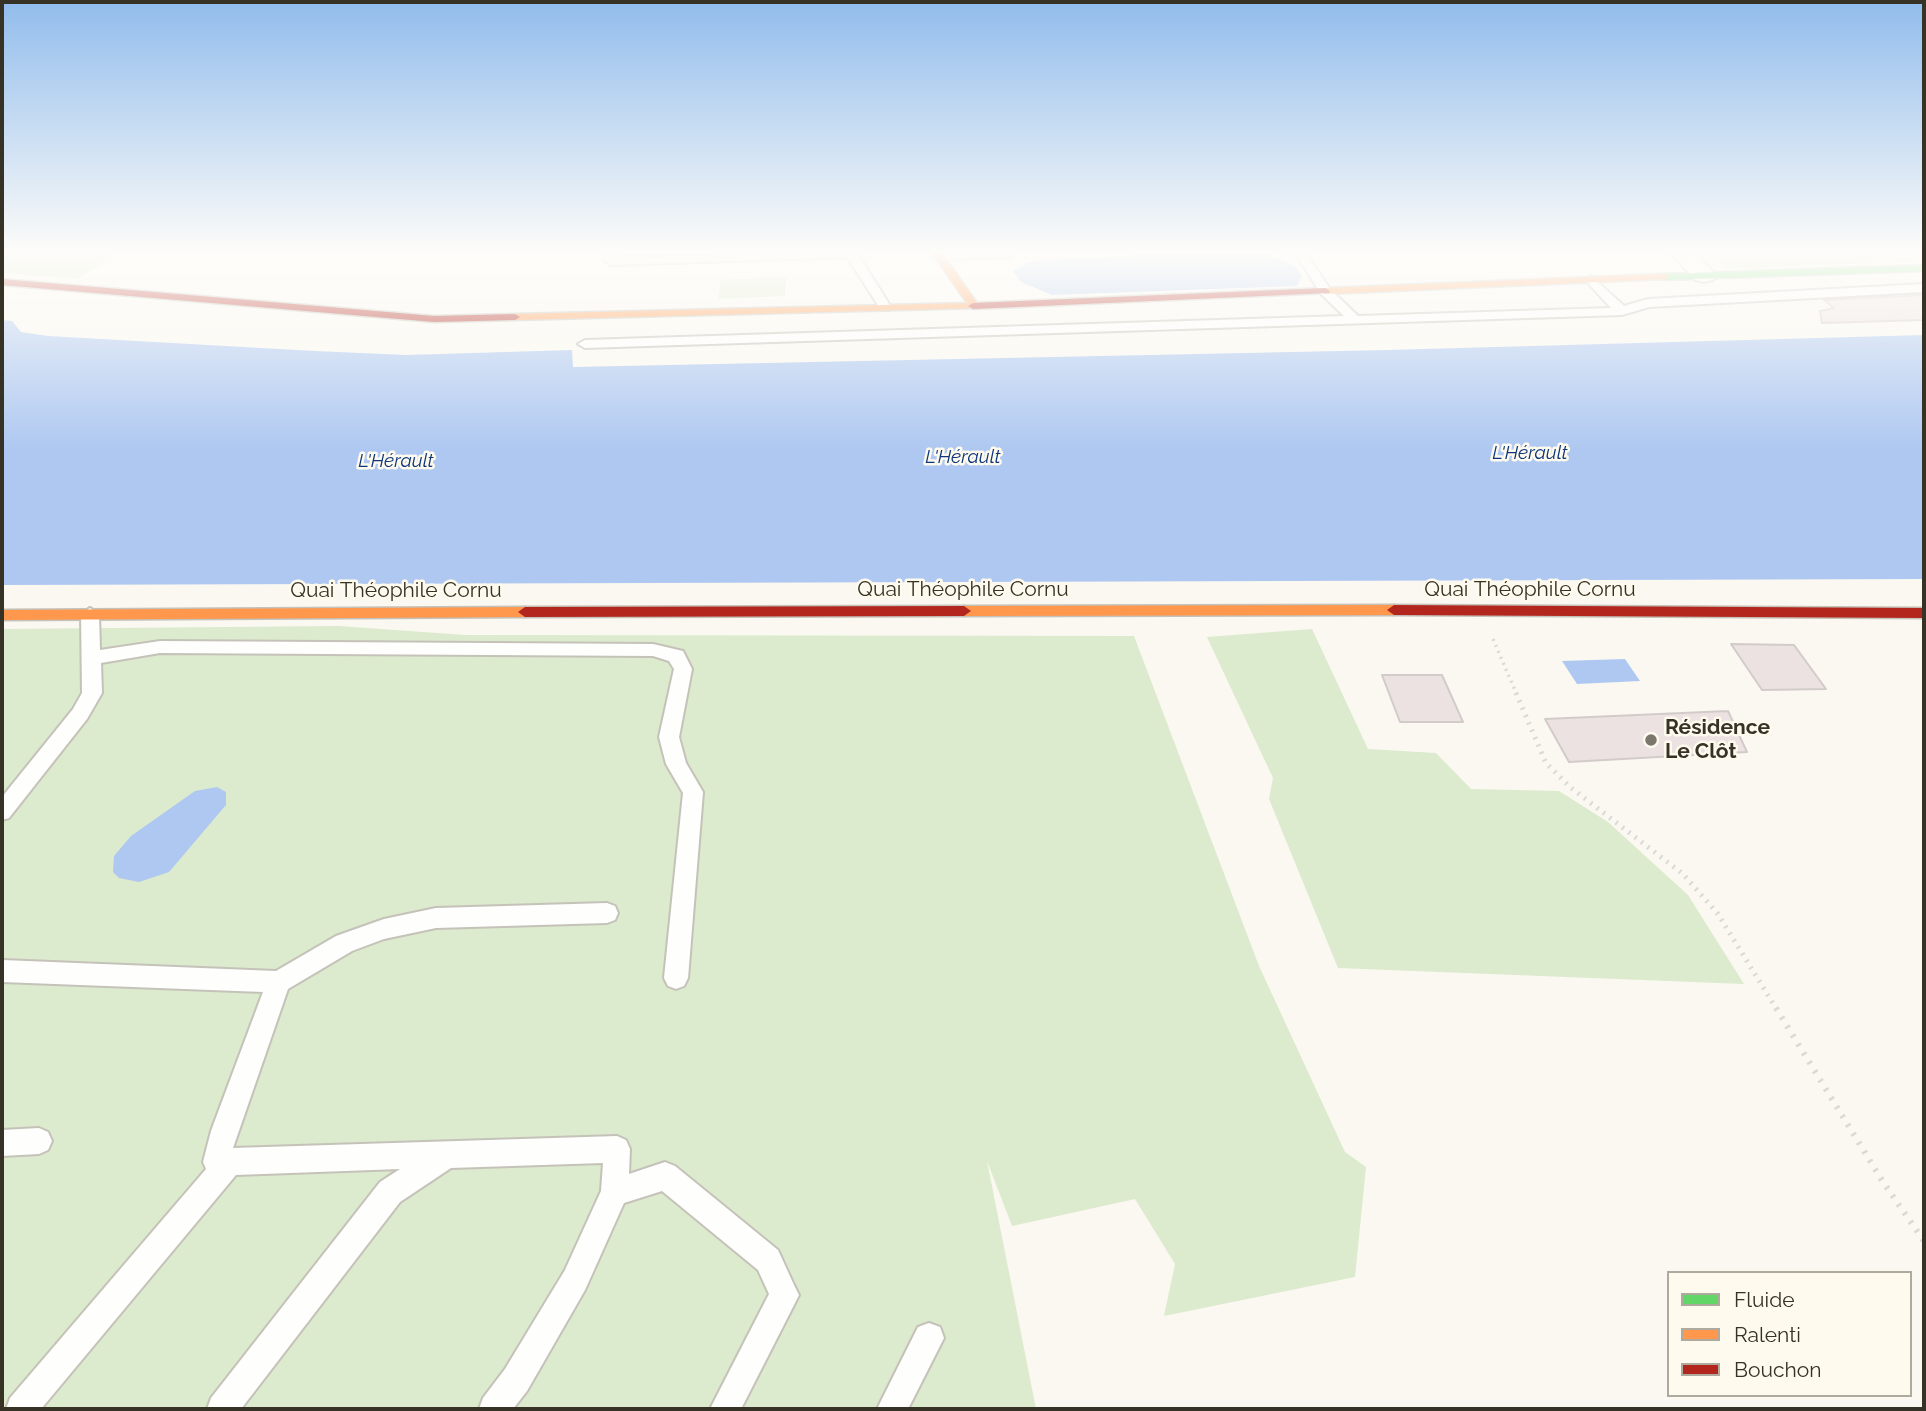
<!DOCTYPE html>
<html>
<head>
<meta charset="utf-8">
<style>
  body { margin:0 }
  #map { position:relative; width:1926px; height:1411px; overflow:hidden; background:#faf8f1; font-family:Raleway,sans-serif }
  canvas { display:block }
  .frame { position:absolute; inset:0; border:4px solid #363225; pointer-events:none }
  .legend { position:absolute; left:1667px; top:1271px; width:245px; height:126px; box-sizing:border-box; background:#fefaed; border:2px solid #aeaa9d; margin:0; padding:9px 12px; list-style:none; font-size:21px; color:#363225 }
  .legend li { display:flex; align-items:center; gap:14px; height:35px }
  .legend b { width:35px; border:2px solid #aeaa9d }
</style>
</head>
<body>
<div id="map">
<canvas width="1926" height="1411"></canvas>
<div class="frame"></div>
<ul class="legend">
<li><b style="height:9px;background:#63d668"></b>Fluide</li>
<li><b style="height:9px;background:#ff974d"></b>Ralenti</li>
<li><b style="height:9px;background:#b3261e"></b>Bouchon</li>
</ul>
</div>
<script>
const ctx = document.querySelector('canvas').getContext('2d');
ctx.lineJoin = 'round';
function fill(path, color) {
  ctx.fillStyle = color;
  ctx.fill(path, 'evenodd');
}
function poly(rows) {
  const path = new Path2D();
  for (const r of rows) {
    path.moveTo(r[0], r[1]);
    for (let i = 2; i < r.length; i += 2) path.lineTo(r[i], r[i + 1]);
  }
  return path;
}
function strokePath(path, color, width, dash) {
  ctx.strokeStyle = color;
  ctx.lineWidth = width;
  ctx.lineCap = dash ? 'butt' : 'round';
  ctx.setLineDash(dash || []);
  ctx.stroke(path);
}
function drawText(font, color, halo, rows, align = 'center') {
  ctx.font = font + ' Raleway,sans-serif';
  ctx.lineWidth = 5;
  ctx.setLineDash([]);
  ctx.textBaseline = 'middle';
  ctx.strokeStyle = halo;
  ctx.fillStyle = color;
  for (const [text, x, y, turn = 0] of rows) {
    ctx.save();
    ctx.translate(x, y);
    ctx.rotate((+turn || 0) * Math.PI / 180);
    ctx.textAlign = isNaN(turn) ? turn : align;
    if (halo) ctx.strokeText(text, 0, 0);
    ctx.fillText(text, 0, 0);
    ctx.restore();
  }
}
fill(poly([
  [2,253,116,253,78,279,2,273],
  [1707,253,1924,253,1924,261,1728,269],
  [786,277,785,296,718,299,721,280],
  [339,626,465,635,1134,636,1259,966,1345,1152,1366,1167,1355,1277,1164,1316,1175,1264,1135,1199,1012,1226,987,1161,1036,1409,2,1409,2,629],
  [1312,629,1368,749,1436,753,1471,789,1559,791,1608,822,1688,895,1744,984,1338,968,1269,799,1273,778,1207,637]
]), '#dceacd');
fill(poly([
  [1198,253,1264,253,1295,266,1302,276,1297,286,1052,295,1021,282,1013,271,1027,263,1043,260],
  [2,320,12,321,21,332,48,336,315,351,406,355,572,350,573,367,1388,350,1924,335,1924,579,2,585],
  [1625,659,1640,681,1577,684,1562,661],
  [217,787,226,792,226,805,169,872,139,882,119,878,113,872,114,856,131,836,195,791]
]), '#aec8f1');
const building = poly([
  [1924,295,1924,320,1822,323,1820,311,1834,308,1824,300,1924,295],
  [1731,644,1794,645,1826,689,1762,690,1731,644],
  [1382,675,1442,675,1463,722,1400,722,1382,675],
  [1728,711,1747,752,1569,762,1545,719,1728,711]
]);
fill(building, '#ebe2e1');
strokePath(building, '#d3cbca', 2);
const lane = poly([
  [606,253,618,253,617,257,857,253,891,307,889,310,881,310,847,257,611,265,605,261,606,253],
  [935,253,1014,253,1008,257,939,259,935,257,935,253],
  [1288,253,1306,253,1330,289,1358,316,1611,308,1585,280,1591,276,1624,306,1648,299,1924,284,1924,292,1649,307,1622,315,585,348,578,344,585,340,1344,316,1321,294,1298,258,1288,253],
  [90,608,99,614,100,650,160,641,653,644,683,651,692,669,679,737,686,763,703,792,688,978,684,986,676,989,668,986,664,978,683,793,666,764,659,737,674,669,669,661,653,656,160,653,101,663,102,693,87,719,9,818,2,820,2,797,73,709,82,693,81,614,90,608],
  [607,903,615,906,618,913,615,920,607,923,436,928,384,939,352,951,288,989,233,1148,617,1136,626,1140,630,1149,629,1174,665,1162,675,1166,778,1250,794,1285,799,1295,794,1305,741,1409,710,1409,769,1294,758,1270,662,1191,624,1203,585,1290,527,1391,513,1409,479,1409,483,1398,505,1369,565,1270,601,1191,603,1163,451,1168,400,1202,241,1409,207,1409,211,1398,380,1182,400,1169,236,1175,41,1409,6,1409,10,1398,206,1169,203,1162,211,1131,263,992,2,982,2,960,276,971,336,936,384,919,436,908,607,903],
  [39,1128,48,1132,52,1141,48,1150,39,1154,2,1156,2,1130,39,1128],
  [929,1323,940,1327,944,1338,908,1409,877,1409,918,1327,929,1323]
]);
const street = poly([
  [1671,253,1696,253,1716,275,1713,280,1704,282,1695,280,1671,253]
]);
const fast = poly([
  [1924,265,1924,271,1663,280,1658,277,1663,274,1924,265]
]);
const slow = poly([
  [932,253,942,253,979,306,978,308,515,320,510,317,515,314,967,303,932,253],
  [1663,274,1667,275,1667,279,1325,294,1320,291,1325,288,1663,274],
  [1394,605,1401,610,1394,615,964,616,957,611,964,606,1394,605],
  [525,607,532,612,525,617,2,620,2,610,525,607]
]);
const jam = poly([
  [2,279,434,316,515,314,520,317,515,320,434,322,2,285,2,279],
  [1325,288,1330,291,1329,293,973,309,968,306,973,303,1325,288],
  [1394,605,1924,608,1924,618,1394,615,1387,610,1394,605],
  [964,606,971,611,964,616,525,617,518,612,525,607,964,606]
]);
strokePath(lane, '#c5c2b9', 4);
strokePath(street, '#c5c2b9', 4);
strokePath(fast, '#c5c2b9', 3);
strokePath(slow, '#c5c2b9', 3);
strokePath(jam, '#c5c2b9', 3);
strokePath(poly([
  [1493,639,1517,695]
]), '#dbd9d7', 3.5, [2, 4.5]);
strokePath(poly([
  [1516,693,1546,763,1570,787,1683,874,1718,914,1777,1010]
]), '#dbd9d7', 5, [2, 6]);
strokePath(poly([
  [1776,1008,1883,1182,1924,1241]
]), '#dbd9d7', 6, [2.5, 8]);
fill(lane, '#fefefd');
fill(street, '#fefefd');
fill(fast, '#63d668');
fill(slow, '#ff974d');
fill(jam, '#b3261e');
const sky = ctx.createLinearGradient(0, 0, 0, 450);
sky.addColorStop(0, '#91bcec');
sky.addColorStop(0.56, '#fdfcf9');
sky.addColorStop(1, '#fdfcf900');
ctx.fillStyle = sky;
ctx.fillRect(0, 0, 1926, 450);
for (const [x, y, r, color] of [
  [1651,740,7,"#7b776c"]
]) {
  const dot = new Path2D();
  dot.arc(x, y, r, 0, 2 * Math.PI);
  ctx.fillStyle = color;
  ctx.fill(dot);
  strokePath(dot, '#fefaed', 2.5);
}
drawText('italic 19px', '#0d367d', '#fefaed', [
  ["L'Hérault",1530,453],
  ["L'Hérault",963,457],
  ["L'Hérault",396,461]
]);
drawText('21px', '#363225', '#fefaed', [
  ["Quai Théophile Cornu",963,590],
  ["Quai Théophile Cornu",1530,590],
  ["Quai Théophile Cornu",396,591]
]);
drawText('bold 21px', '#363225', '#fefaed', [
  ["Résidence",1665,728],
  ["Le Clôt",1665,752]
], 'left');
</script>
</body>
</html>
